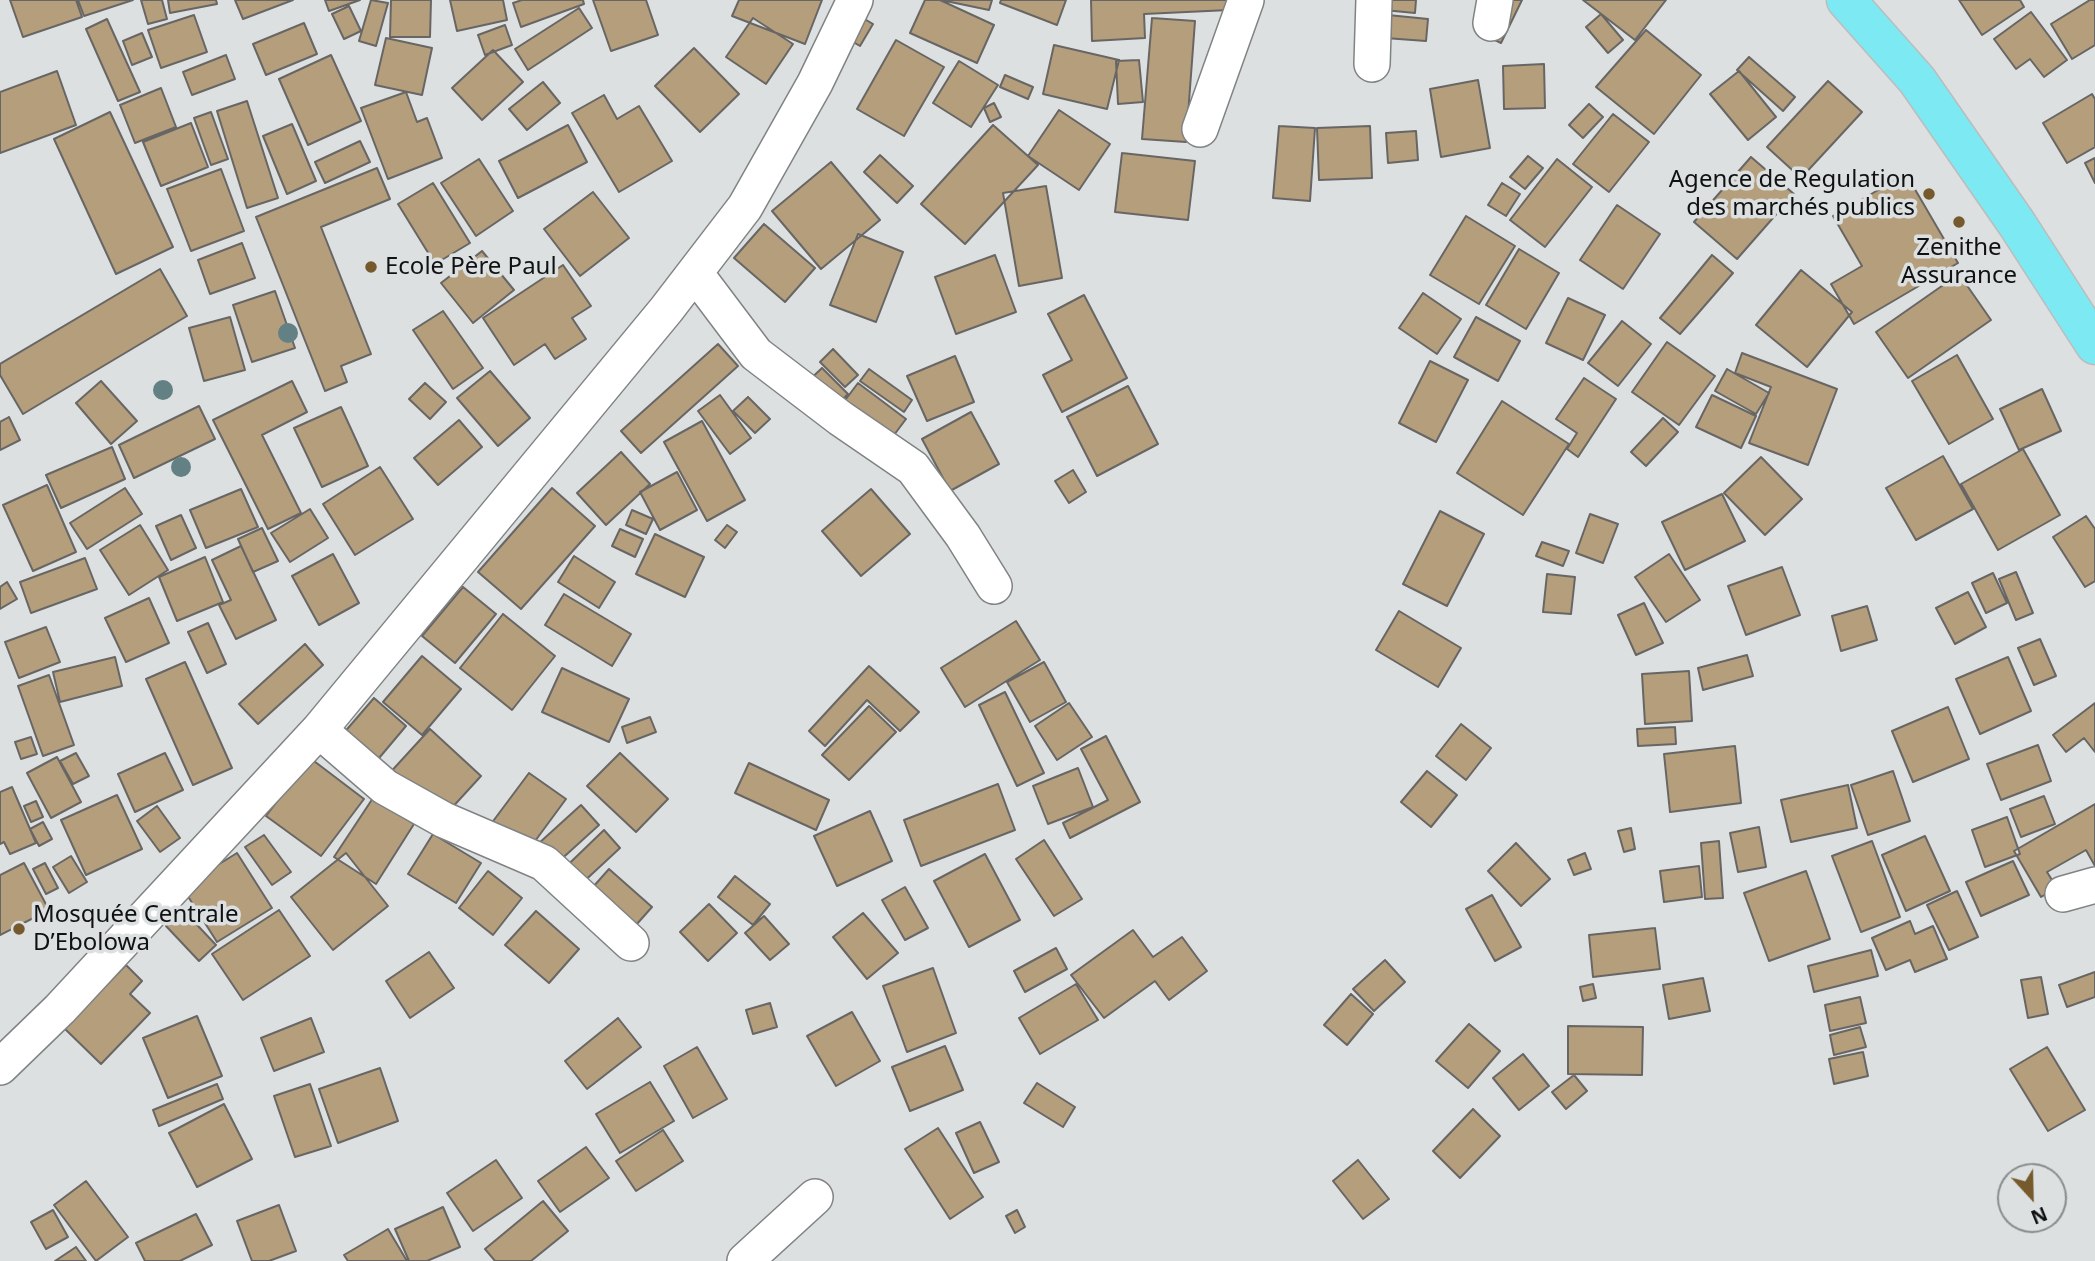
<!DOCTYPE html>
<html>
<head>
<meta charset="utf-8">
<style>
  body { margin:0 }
  #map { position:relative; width:2095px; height:1261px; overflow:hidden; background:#dce0e0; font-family:"Noto Sans",sans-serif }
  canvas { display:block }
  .north { position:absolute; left:1997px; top:1163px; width:70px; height:70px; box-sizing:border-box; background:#dce0e0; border:2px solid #8a8d8e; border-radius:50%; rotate:158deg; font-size:19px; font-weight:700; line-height:28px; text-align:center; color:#101112 }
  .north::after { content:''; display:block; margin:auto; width:24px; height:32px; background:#765a2d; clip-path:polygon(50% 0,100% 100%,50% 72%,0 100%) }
</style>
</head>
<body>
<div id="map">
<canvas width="2095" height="1261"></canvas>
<div class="north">N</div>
</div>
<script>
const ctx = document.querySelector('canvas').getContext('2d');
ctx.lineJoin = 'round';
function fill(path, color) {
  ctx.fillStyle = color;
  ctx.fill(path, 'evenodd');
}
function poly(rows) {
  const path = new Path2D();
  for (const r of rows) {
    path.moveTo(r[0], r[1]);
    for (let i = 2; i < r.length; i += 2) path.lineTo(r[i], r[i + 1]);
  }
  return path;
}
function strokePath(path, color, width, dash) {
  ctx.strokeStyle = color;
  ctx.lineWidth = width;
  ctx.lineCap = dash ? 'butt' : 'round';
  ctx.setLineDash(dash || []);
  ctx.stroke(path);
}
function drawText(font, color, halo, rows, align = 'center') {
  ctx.font = font + ' "Noto Sans",sans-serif';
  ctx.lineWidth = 7;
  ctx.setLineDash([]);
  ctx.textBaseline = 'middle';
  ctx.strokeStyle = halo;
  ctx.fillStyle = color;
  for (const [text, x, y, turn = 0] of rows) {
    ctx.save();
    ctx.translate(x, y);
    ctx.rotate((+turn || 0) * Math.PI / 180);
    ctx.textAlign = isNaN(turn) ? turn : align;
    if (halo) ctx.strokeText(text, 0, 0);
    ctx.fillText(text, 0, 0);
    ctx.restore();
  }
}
const building = poly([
  [10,0,76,0,82,17,23,37,10,0],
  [78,0,133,0,84,16,78,0],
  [141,0,162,0,167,19,148,24,141,0],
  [168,0,216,0,217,4,170,13,168,0],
  [235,0,293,0,243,19,235,0],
  [325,0,360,0,329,11,325,0],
  [371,0,388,3,376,46,359,41,371,0],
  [391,0,431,0,430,37,390,37,391,0],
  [450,0,503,0,507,20,457,31,450,0],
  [522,0,583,0,584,4,521,27,513,3,522,0],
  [593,0,646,0,658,35,611,51,593,0],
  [739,0,822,0,805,44,732,16,739,0],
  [925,0,940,0,994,25,977,63,910,33,925,0],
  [941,0,992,0,989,10,941,0],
  [1001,0,1066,0,1057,25,1000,3,1001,0],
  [1091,0,1229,0,1229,10,1144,14,1145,38,1092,41,1091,0],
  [1373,0,1416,0,1415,13,1373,9,1373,0],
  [1492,0,1522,0,1501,43,1477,31,1492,0],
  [1583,0,1666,0,1635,40,1583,0],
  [1959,0,2020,0,2024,7,1982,35,1959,0],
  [2090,0,2095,0,2095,45,2072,59,2051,24,2090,0],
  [349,6,361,31,344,39,332,14,349,6],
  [579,8,592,28,528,70,515,49,579,8],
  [2031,12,2067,60,2044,77,2030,59,2016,69,1994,39,2031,12],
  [1601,14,1623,40,1608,53,1586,27,1601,14],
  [194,15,207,52,161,68,148,30,194,15],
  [1388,15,1428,19,1426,41,1385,38,1388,15],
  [861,17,873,24,860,46,848,39,861,17],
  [753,18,793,44,766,84,726,57,753,18],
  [1152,18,1195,21,1186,142,1142,139,1152,18],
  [107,19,140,92,118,101,86,29,107,19],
  [304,23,317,54,266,75,253,44,304,23],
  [505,25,512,45,485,55,478,35,505,25],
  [1646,30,1701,75,1654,134,1596,87,1646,30],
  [142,33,152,57,132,65,123,41,142,33],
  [386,38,432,48,422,95,375,85,386,38],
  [896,40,944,67,904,136,857,109,896,40],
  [1054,45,1119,60,1107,109,1043,94,1054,45],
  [694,48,739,94,700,132,655,86,694,48],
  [493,50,523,82,482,120,452,88,493,50],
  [226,55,235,79,192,95,183,72,226,55],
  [331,55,361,121,308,145,279,79,331,55],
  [1749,57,1795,97,1783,111,1737,70,1749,57],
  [1139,60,1143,102,1118,104,1116,61,1139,60],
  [959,61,998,85,971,127,933,103,959,61],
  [1544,64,1545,108,1504,109,1503,66,1544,64],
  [57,71,76,125,0,153,0,92,57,71],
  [1739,71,1776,117,1748,140,1710,94,1739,71],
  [1005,75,1033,87,1028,99,1000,87,1005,75],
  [1478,80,1490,148,1441,157,1430,89,1478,80],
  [1828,81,1862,112,1801,178,1767,147,1828,81],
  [543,82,560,103,527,130,509,109,543,82],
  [161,88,176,127,135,143,120,105,161,88],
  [406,92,417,122,427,118,442,158,388,179,361,108,406,92],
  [2092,94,2095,99,2095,147,2067,163,2043,123,2092,94],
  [604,95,617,119,639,106,672,161,619,192,572,113,604,95],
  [247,101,278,198,247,208,217,111,247,101],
  [994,103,1001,117,990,122,984,108,994,103],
  [1589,104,1603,117,1583,138,1569,125,1589,104],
  [1059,110,1110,144,1079,190,1028,156,1059,110],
  [110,112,173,247,116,274,54,139,110,112],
  [211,112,228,159,211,165,194,118,211,112],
  [1613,114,1649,142,1609,192,1573,164,1613,114],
  [191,123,208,167,161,186,143,142,191,123],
  [292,124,316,181,287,194,263,136,292,124],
  [568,125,587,162,518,198,499,161,568,125],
  [993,125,1038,165,965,244,921,204,993,125],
  [1279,126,1315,128,1310,201,1273,198,1279,126],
  [1370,126,1372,178,1319,180,1317,128,1370,126],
  [1416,131,1418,160,1388,163,1386,133,1416,131],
  [360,141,370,162,325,183,315,162,360,141],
  [1122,153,1195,161,1188,220,1115,212,1122,153],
  [880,155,913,186,897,203,864,172,880,155],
  [1528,156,1543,168,1525,189,1510,177,1528,156],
  [1751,157,1794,194,1737,259,1694,222,1751,157],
  [2095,158,2095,183,2085,163,2095,158],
  [479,159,513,211,476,236,441,183,479,159],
  [1557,159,1592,187,1545,247,1510,220,1557,159],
  [831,162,880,220,821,269,772,211,831,162],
  [377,168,390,199,321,227,371,354,341,366,347,382,325,391,256,217,377,168],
  [221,169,244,231,191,251,167,189,221,169],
  [1906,174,1958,263,1854,324,1831,284,1862,266,1833,216,1906,174],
  [433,183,470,243,435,264,398,204,433,183],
  [1502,183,1520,194,1506,216,1488,205,1502,183],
  [1046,186,1062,278,1019,286,1003,193,1046,186],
  [593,192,629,238,580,276,544,229,593,192],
  [1617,205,1660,234,1623,289,1580,260,1617,205],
  [1466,216,1515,246,1479,304,1430,275,1466,216],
  [764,224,815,268,785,302,734,258,764,224],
  [858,234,903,252,876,322,830,305,858,234],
  [242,243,255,278,210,294,198,260,242,243],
  [1519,249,1559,273,1526,329,1486,305,1519,249],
  [482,251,514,290,473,323,441,283,482,251],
  [995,255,1016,312,956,334,935,277,995,255],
  [1712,255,1733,273,1680,334,1660,318,1712,255],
  [563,265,591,306,572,318,586,339,555,359,545,344,514,365,483,318,563,265],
  [160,269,187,316,23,414,0,375,0,364,160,269],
  [1801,270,1852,312,1807,367,1756,325,1801,270],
  [1959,274,1991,320,1908,378,1876,332,1959,274],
  [275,291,295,348,252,362,233,305,275,291],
  [1423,293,1461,319,1437,354,1399,328,1423,293],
  [1084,295,1127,378,1062,412,1043,375,1072,360,1048,314,1084,295],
  [1568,298,1605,315,1583,360,1546,343,1568,298],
  [443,311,483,368,453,389,413,330,443,311],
  [230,317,245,370,204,381,189,328,230,317],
  [1476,317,1520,341,1498,381,1454,357,1476,317],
  [1622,321,1651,344,1618,386,1588,363,1622,321],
  [1667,342,1715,376,1679,425,1632,392,1667,342],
  [718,344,738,366,641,453,621,431,718,344],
  [833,349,858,375,845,387,820,362,833,349],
  [1742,353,1837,389,1808,465,1749,443,1771,387,1735,373,1742,353],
  [1957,355,1993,419,1949,444,1912,381,1957,355],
  [955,356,974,402,927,421,907,376,955,356],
  [1430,361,1468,380,1436,442,1399,423,1430,361],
  [822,368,848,394,827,415,801,388,822,368],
  [869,369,912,400,904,412,860,381,869,369],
  [1727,369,1769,393,1756,414,1715,391,1727,369],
  [490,371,530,418,498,446,457,398,490,371],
  [1584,378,1616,399,1578,457,1567,449,1577,433,1556,419,1584,378],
  [101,381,137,421,111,444,76,403,101,381],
  [292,381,307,412,262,435,301,513,268,529,213,420,292,381],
  [425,383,446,402,430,419,409,399,425,383],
  [858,383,906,419,888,443,840,407,858,383],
  [1128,386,1158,444,1097,476,1067,417,1128,386],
  [2042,389,2061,431,2019,450,2000,409,2042,389],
  [720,395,751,438,730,454,698,411,720,395],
  [1712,395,1756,416,1741,448,1696,427,1712,395],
  [748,397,770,419,755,433,733,411,748,397],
  [1502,401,1569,444,1523,515,1457,473,1502,401],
  [199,406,215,439,134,478,119,445,199,406],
  [341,407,368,466,322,487,294,428,341,407],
  [971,412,999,464,950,491,922,439,971,412],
  [9,417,20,440,0,450,0,422,9,417],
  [1663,418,1678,432,1646,466,1631,452,1663,418],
  [459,420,482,447,438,485,414,458,459,420],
  [702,421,745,500,707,521,664,442,702,421],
  [112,447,125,479,61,508,46,475,112,447],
  [2023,449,2060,515,1998,550,1961,484,2023,449],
  [621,452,650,484,606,525,577,493,621,452],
  [1943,456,1973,509,1916,540,1886,488,1943,456],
  [1761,457,1802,499,1765,535,1724,493,1761,457],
  [380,467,413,519,355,555,323,504,380,467],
  [1073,470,1086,492,1069,503,1055,481,1073,470],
  [677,472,697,510,660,530,640,492,677,472],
  [47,485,76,552,33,571,3,505,47,485],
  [125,488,142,514,87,549,70,523,125,488],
  [552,488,595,526,521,609,478,572,552,488],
  [241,489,258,527,206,548,190,510,241,489],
  [871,489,910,534,861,576,822,531,871,489],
  [1722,494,1745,541,1685,570,1662,522,1722,494],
  [310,509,328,538,290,562,271,533,310,509],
  [632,510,653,519,646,534,626,525,632,510],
  [1440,511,1484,534,1447,606,1403,584,1440,511],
  [1590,514,1618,524,1603,563,1576,553,1590,514],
  [181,515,196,548,171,560,156,526,181,515],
  [2086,516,2095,529,2095,581,2085,587,2053,537,2086,516],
  [140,525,168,570,129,595,100,550,140,525],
  [727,525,737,532,725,548,715,540,727,525],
  [262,528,278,561,253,572,238,539,262,528],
  [620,529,643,539,635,557,612,546,620,529],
  [655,534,704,557,685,597,636,574,655,534],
  [1542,542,1569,551,1563,566,1536,556,1542,542],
  [241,546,276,620,236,639,219,605,231,600,212,560,241,546],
  [333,554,359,603,319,625,292,576,333,554],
  [1669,554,1700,600,1666,622,1635,577,1669,554],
  [574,556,615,582,599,608,558,582,574,556],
  [205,557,223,602,177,621,159,577,205,557],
  [85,558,97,589,31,613,20,582,85,558],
  [1782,567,1800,615,1746,635,1728,586,1782,567],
  [2016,572,2033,613,2016,620,1999,579,2016,572],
  [1993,573,2007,603,1986,613,1972,583,1993,573],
  [1547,574,1575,577,1571,614,1543,612,1547,574],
  [7,582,17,599,0,609,0,587,7,582],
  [463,587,496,614,455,663,422,636,463,587],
  [1968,592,1986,627,1955,644,1936,608,1968,592],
  [564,594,631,634,612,666,545,625,564,594],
  [149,598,169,643,126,662,105,618,149,598],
  [1644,603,1663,643,1636,655,1618,615,1644,603],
  [1867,606,1877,640,1841,651,1832,616,1867,606],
  [1399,611,1461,648,1438,687,1376,650,1399,611],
  [503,614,555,656,512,710,460,668,503,614],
  [1016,621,1040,660,965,707,941,668,1016,621],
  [208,623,226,664,207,673,188,632,208,623],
  [46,627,60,662,19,678,5,642,46,627],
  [2040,639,2056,676,2034,685,2018,648,2040,639],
  [305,644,323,665,258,724,239,704,305,644],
  [1747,655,1753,676,1703,690,1698,668,1747,655],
  [422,656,461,689,422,735,383,702,422,656],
  [115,657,122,686,60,702,53,672,115,657],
  [2008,657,2031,711,1980,734,1956,679,2008,657],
  [185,662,232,768,193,785,146,679,185,662],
  [1044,662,1066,702,1030,722,1007,682,1044,662],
  [869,666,919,712,900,731,867,700,825,746,809,731,869,666],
  [562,668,629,699,609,742,542,712,562,668],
  [1689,671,1692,721,1645,724,1642,674,1689,671],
  [49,675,74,745,43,756,18,686,49,675],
  [1005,692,1044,773,1017,786,979,705,1005,692],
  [374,698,406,726,369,770,336,742,374,698],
  [1069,703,1092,737,1057,760,1035,726,1069,703],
  [2095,703,2095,752,2084,738,2066,752,2053,735,2095,703],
  [869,706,896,732,849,780,822,755,869,706],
  [1948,707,1969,759,1913,782,1892,731,1948,707],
  [650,717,656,732,627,743,622,727,650,717],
  [1461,724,1491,748,1466,780,1436,756,1461,724],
  [1675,727,1676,744,1638,746,1637,729,1675,727],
  [430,729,481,776,438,823,387,776,430,729],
  [1106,736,1140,802,1070,838,1063,823,1108,800,1081,749,1106,736],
  [31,737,37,754,21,759,15,742,31,737],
  [2038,745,2051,781,2001,800,1987,764,2038,745],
  [1735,746,1741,803,1670,812,1664,754,1735,746],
  [76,753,89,776,73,784,60,761,76,753],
  [165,753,183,790,135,812,118,774,165,753],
  [620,753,668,799,636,832,587,786,620,753],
  [57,757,81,802,51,818,27,773,57,757],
  [310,758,364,799,321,856,266,816,310,758],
  [749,763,829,800,816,830,735,793,749,763],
  [1078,768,1093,807,1048,824,1033,786,1078,768],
  [1427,771,1457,795,1431,827,1401,802,1427,771],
  [1893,771,1910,821,1868,835,1851,785,1893,771],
  [529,773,566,799,516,867,479,840,529,773],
  [998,784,1015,830,921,866,904,820,998,784],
  [1848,785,1857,828,1791,842,1781,800,1848,785],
  [12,787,36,843,10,854,4,842,0,844,0,792,12,787],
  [117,795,142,849,86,875,61,820,117,795],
  [2044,796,2055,824,2021,837,2010,809,2044,796],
  [373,798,414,824,376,884,334,857,373,798],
  [36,801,43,817,31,822,24,806,36,801],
  [2095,804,2095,866,2086,850,2047,872,2057,888,2041,897,2014,851,2095,804],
  [581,805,599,825,545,874,527,854,581,805],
  [157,806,180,838,160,852,137,821,157,806],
  [870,811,892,861,837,886,814,836,870,811],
  [2007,817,2020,854,1985,867,1972,830,2007,817],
  [43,822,52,839,39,846,30,829,43,822],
  [1759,827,1766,867,1738,872,1730,833,1759,827],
  [1631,828,1635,849,1624,852,1618,831,1631,828],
  [604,830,620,848,565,899,549,883,604,830],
  [433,834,481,863,456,903,408,874,433,834],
  [264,835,291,872,272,885,245,847,264,835],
  [1925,836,1950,891,1906,911,1882,855,1925,836],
  [1044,840,1082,899,1054,916,1016,859,1044,840],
  [1719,841,1723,898,1705,899,1701,843,1719,841],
  [1872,841,1900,917,1861,932,1832,856,1872,841],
  [1516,843,1550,879,1521,906,1488,871,1516,843],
  [237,853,272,908,217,942,182,887,237,853],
  [346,853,388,906,333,950,291,897,346,853],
  [1585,853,1591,869,1574,875,1568,860,1585,853],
  [985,854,1020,920,969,947,934,881,985,854],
  [71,856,87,882,69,893,53,867,71,856],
  [2013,861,2029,895,1981,916,1966,882,2013,861],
  [24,863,49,910,0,935,0,875,24,863],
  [45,863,58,888,46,894,33,869,45,863],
  [1699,866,1702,897,1664,902,1660,871,1699,866],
  [609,869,652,907,620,943,577,905,609,869],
  [488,871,522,898,493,935,459,908,488,871],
  [1806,871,1830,939,1769,961,1744,893,1806,871],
  [735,876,770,904,753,925,718,897,735,876],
  [905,887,928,928,905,940,882,900,905,887],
  [1957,891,1978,937,1949,950,1927,905,1957,891],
  [1492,895,1521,947,1495,961,1466,909,1492,895],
  [709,904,737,933,708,961,680,932,709,904],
  [183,910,216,945,199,961,166,926,183,910],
  [279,910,310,956,243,1000,212,954,279,910],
  [536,911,579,949,549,983,505,945,536,911],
  [863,913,898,953,867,979,833,937,863,913],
  [764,916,789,944,770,960,745,933,764,916],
  [1910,921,1915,934,1933,926,1947,959,1915,972,1910,960,1886,970,1872,938,1910,921],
  [1655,928,1660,969,1593,977,1589,935,1655,928],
  [1133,930,1153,957,1182,937,1207,971,1169,1000,1155,981,1104,1018,1071,975,1133,930],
  [1056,948,1067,969,1025,992,1014,971,1056,948],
  [1871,950,1878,976,1814,992,1808,966,1871,950],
  [429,952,454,988,410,1018,386,981,429,952],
  [1385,960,1405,982,1374,1011,1353,989,1385,960],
  [126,965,142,981,130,994,150,1013,101,1064,64,1028,126,965],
  [933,968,956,1033,907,1052,883,986,933,968],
  [2095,972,2095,997,2067,1007,2059,985,2095,972],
  [2041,977,2048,1014,2028,1018,2021,980,2041,977],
  [1703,978,1710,1011,1669,1019,1663,985,1703,978],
  [1076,984,1098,1020,1040,1054,1019,1018,1076,984],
  [1593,984,1596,998,1583,1001,1580,987,1593,984],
  [1351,994,1373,1014,1347,1045,1324,1025,1351,994],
  [1860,997,1866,1023,1830,1031,1825,1005,1860,997],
  [770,1003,777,1027,753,1034,746,1010,770,1003],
  [852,1012,880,1061,836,1086,807,1036,852,1012],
  [197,1016,222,1076,168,1098,143,1038,197,1016],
  [311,1018,324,1052,274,1071,261,1038,311,1018],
  [618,1018,641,1047,587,1089,565,1061,618,1018],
  [1469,1024,1500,1051,1468,1088,1436,1061,1469,1024],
  [1568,1026,1643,1027,1642,1075,1568,1074,1568,1026],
  [1860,1027,1866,1047,1834,1055,1830,1035,1860,1027],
  [945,1046,963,1090,910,1111,892,1067,945,1046],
  [697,1047,727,1099,693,1118,664,1066,697,1047],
  [2047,1047,2085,1110,2048,1131,2010,1069,2047,1047],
  [1863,1052,1868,1076,1834,1084,1829,1059,1863,1052],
  [1523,1054,1549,1086,1519,1110,1493,1078,1523,1054],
  [380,1068,398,1121,338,1143,319,1089,380,1068],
  [1574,1075,1587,1091,1566,1109,1552,1092,1574,1075],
  [650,1082,674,1121,620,1153,596,1114,650,1082],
  [1037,1083,1075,1107,1063,1127,1024,1103,1037,1083],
  [217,1084,223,1099,159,1126,153,1110,217,1084],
  [310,1084,331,1146,295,1157,274,1096,310,1084],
  [224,1104,252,1159,197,1187,169,1133,224,1104],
  [1473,1109,1500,1136,1460,1178,1433,1151,1473,1109],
  [980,1122,999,1162,974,1173,956,1133,980,1122],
  [938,1128,983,1197,950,1219,905,1149,938,1128],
  [663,1130,683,1161,636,1191,616,1161,663,1130],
  [586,1147,609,1178,560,1212,538,1181,586,1147],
  [496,1160,522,1198,473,1231,447,1193,496,1160],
  [1358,1160,1389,1199,1363,1219,1333,1181,1358,1160],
  [86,1181,128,1237,96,1261,54,1205,86,1181],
  [543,1201,568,1231,531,1261,495,1261,485,1249,543,1201],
  [279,1205,296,1251,269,1261,252,1261,237,1221,279,1205],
  [443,1207,460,1247,427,1261,409,1261,395,1229,443,1207],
  [53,1210,68,1237,46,1249,31,1222,53,1210],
  [1017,1210,1025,1227,1015,1233,1006,1216,1017,1210],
  [196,1214,212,1245,180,1261,145,1261,136,1243,196,1214],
  [388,1229,407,1261,348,1261,344,1255,388,1229],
  [76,1247,86,1261,55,1261,76,1247]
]);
fill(building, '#b59e7c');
strokePath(building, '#686664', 2);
const street = poly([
  [1491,23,1495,0],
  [1372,64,1374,0],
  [1200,129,1246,0],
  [695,273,756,354,840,418,913,468,963,536,994,586],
  [319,730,385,787,444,820,544,863,631,943],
  [2063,894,2095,885],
  [0,1067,60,1009,319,730,666,310,745,207,815,83,855,0],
  [745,1261,815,1197]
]);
const highway = poly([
  [1846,0,1917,80,2017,224,2095,345]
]);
strokePath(street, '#808384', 38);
strokePath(highway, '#bcbcbd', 41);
strokePath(street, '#fff', 35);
strokePath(highway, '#7deaf3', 38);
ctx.fillStyle = '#638184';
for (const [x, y] of [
  [288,333],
  [163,390],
  [181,467]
]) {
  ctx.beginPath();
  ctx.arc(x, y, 10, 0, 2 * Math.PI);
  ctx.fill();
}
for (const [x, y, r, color] of [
  [1929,194,7,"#765a2d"],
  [1959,222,7,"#765a2d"],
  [371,267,7,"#765a2d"],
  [19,929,7,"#765a2d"]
]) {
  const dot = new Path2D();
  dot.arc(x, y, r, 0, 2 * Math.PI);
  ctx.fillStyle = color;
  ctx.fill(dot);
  strokePath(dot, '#dce0e0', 2.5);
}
drawText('24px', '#101112', '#dce0e0', [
  ["Agence de Regulation",1915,180,"right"],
  ["des marchés publics",1915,208,"right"],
  ["Zenithe",1959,248,"center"],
  ["Assurance",1959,276,"center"],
  ["Ecole Père Paul",385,267],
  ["Mosquée Centrale",33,915],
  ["D’Ebolowa",33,943]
], 'left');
</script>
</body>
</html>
